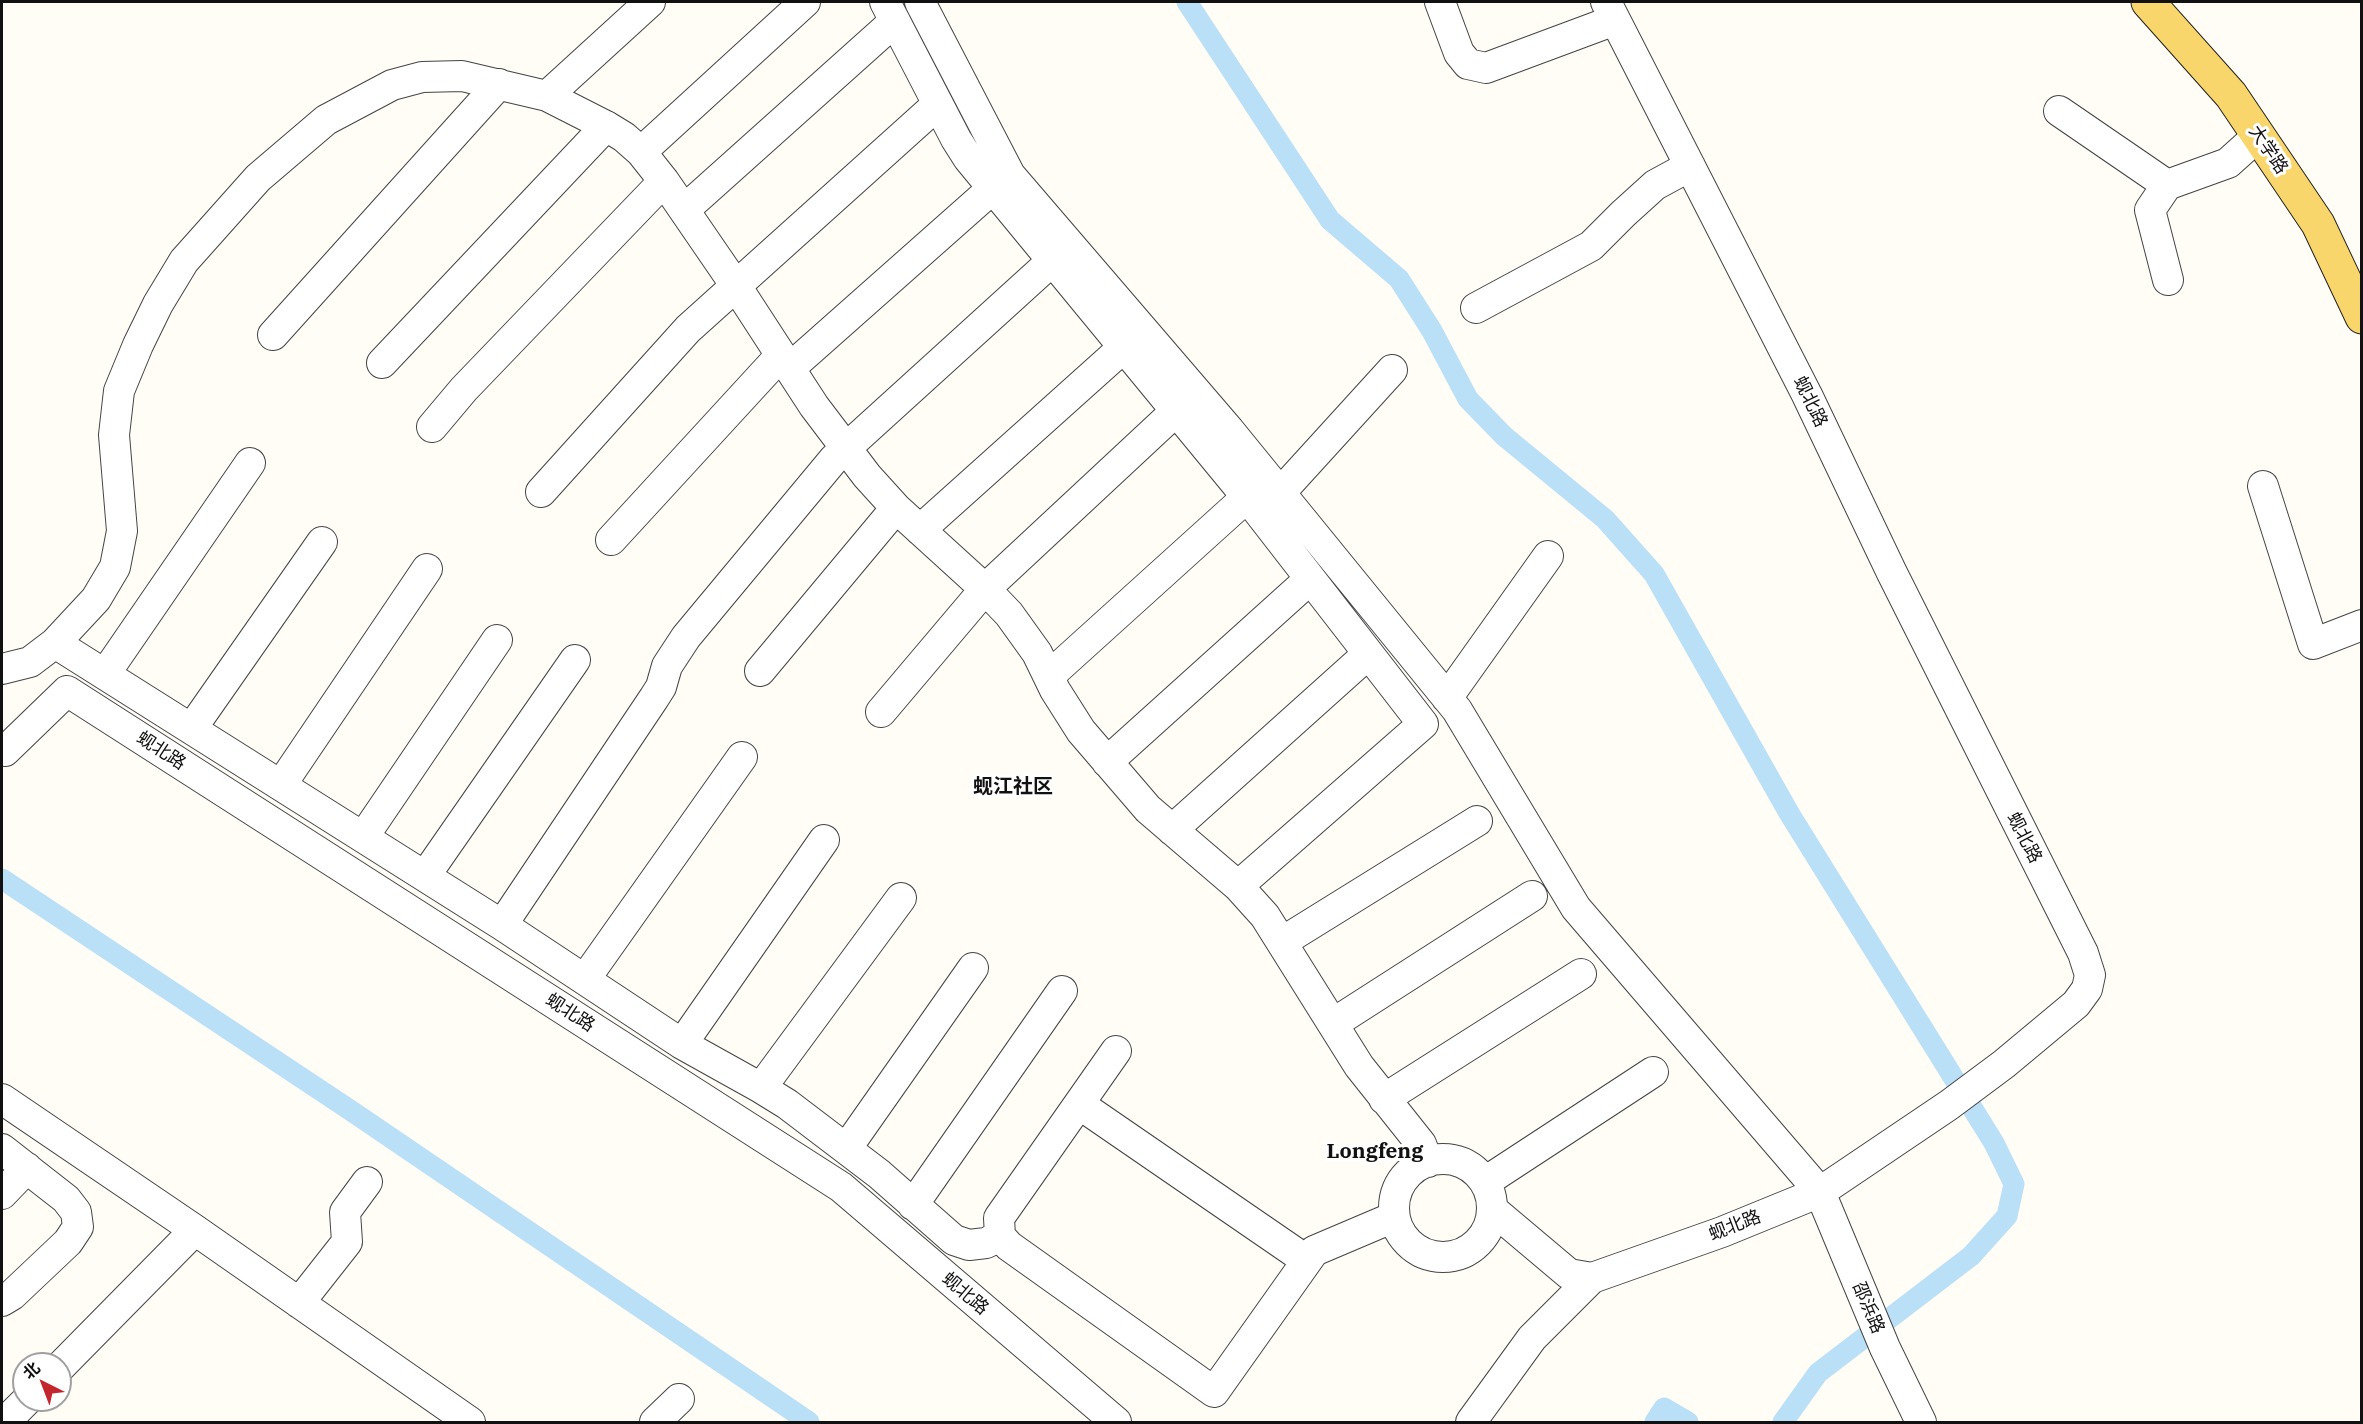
<!DOCTYPE html>
<html>
<head>
<meta charset="utf-8">
<style>
  body { margin:0 }
  #map { position:relative; width:2363px; height:1424px; overflow:hidden; background:#fffdf5; font-family:"IBM Plex Serif","Noto Sans SC",serif }
  canvas { display:block }
  .frame { position:absolute; inset:0; border:3px solid #111; pointer-events:none }
  .north { position:absolute; left:12px; top:1352px; width:60px; height:60px; box-sizing:border-box; background:#fff; border:2px solid #a0a0a0; border-radius:50%; rotate:318deg; font-size:16px; font-weight:700; line-height:24px; text-align:center; color:#111 }
  .north::after { content:''; display:block; margin:auto; width:21px; height:27px; background:#c4262e; clip-path:polygon(50% 0,100% 100%,50% 72%,0 100%) }
</style>
</head>
<body>
<div id="map">
<canvas width="2363" height="1424"></canvas>
<div class="frame"></div>
<div class="north">北</div>
</div>
<script>
const ctx = document.querySelector('canvas').getContext('2d');
ctx.lineJoin = 'round';
function poly(rows) {
  const path = new Path2D();
  for (const r of rows) {
    if (r.length === 3) {
      path.moveTo(r[0] + r[2], r[1]);
      path.arc(r[0], r[1], r[2], 0, 2 * Math.PI);
      continue;
    }
    path.moveTo(r[0], r[1]);
    for (let i = 2; i < r.length; i += 2) path.lineTo(r[i], r[i + 1]);
  }
  return path;
}
function strokePath(path, color, width, dash) {
  ctx.strokeStyle = color;
  ctx.lineWidth = width;
  ctx.lineCap = dash ? 'butt' : 'round';
  ctx.setLineDash(dash || []);
  ctx.stroke(path);
}
function drawText(font, color, halo, rows, align = 'center') {
  ctx.font = font + ' "IBM Plex Serif","Noto Sans SC",serif';
  ctx.lineWidth = 6;
  ctx.setLineDash([]);
  ctx.textBaseline = 'middle';
  ctx.strokeStyle = halo;
  ctx.fillStyle = color;
  for (const [text, x, y, turn = 0] of rows) {
    ctx.save();
    ctx.translate(x, y);
    ctx.rotate((+turn || 0) * Math.PI / 180);
    ctx.textAlign = isNaN(turn) ? turn : align;
    if (halo) ctx.strokeText(text, 0, 0);
    ctx.fillText(text, 0, 0);
    ctx.restore();
  }
}
strokePath(poly([
  [1187,2,1330,220,1399,279,1432,331,1468,399,1504,436,1605,519,1654,574,1789,813,1994,1143,2014,1184,2007,1216,1971,1256,1818,1373,1783,1422],
  [2,879,350,1110,809,1422],
  [1655,1422,1664,1408,1688,1422]
]), '#b9e0f7', 21);
const minor = poly([
  [885,2,956,139,968,158,1247,497,1423,724,1238,886],
  [920,2,1010,175,1229,430,1457,710,1576,908,1820,1192,1885,1348,1921,1422],
  [1440,2,1459,53,1468,64,1486,68,1615,20],
  [547,96,650,2],
  [2059,111,2167,185],
  [641,152,805,2],
  [684,210,895,21],
  [2168,280,2150,210,2167,185,2228,163,2258,136],
  [1476,308,1591,246,1623,214,1655,185,1690,166],
  [273,335,499,84],
  [382,363,606,126],
  [790,368,992,189],
  [432,427,464,389,664,181],
  [2263,486,2313,644,2362,625],
  [541,492,688,329,938,104],
  [1280,493,1392,370],
  [920,530,1124,347],
  [611,540,781,355],
  [55,643,502,925,682,1044,761,1088,787,1104,879,1174,954,1240,969,1245,986,1243,1000,1236],
  [2,669,30,662,55,643,96,599,115,567,122,531,114,435,119,391,138,345,158,304,184,261,258,178,326,120,392,85,422,77,462,76,547,96,606,126,624,137,641,152,664,181,736,286,814,406,867,476,896,508,985,589,1009,614,1037,653,1055,690,1081,731,1148,809,1238,886,1265,916,1359,1066,1421,1144,1428,1162],
  [760,671,896,508],
  [105,674,250,463],
  [1049,676,1247,497],
  [1447,698,1548,556],
  [881,712,985,589,1176,411],
  [192,728,322,542],
  [5,751,67,691,841,1187,1116,1422],
  [1107,762,1310,579],
  [281,785,427,569],
  [1172,830,1368,654],
  [364,836,497,640],
  [425,876,575,660],
  [502,925,654,698,661,687,667,666,686,637,834,459,1052,261],
  [1282,942,1477,821],
  [585,979,742,757],
  [1334,1023,1532,896],
  [682,1044,824,840],
  [1116,1051,999,1218,1000,1236,1009,1246,1214,1392,1314,1251,1394,1217],
  [761,1088,901,898],
  [2,1099,195,1230,470,1422],
  [1384,1099,1581,974],
  [1079,1104,1306,1260],
  [2,1149,66,1199,76,1212,78,1227,68,1242,12,1295,2,1301],
  [846,1149,973,968],
  [1443,1208,49],
  [1485,1182,1653,1072],
  [2,1194,27,1168],
  [913,1205,1062,991],
  [1493,1210,1569,1274,1592,1278],
  [299,1303,347,1242,345,1212,367,1182],
  [60,1367,195,1230],
  [5,1422,27,1400],
  [655,1422,679,1399],
  [1471,1422,1532,1338,1592,1278,1722,1232,1820,1192,1949,1105,2004,1064,2076,1004,2087,989,2090,975,2083,953,1892,573,1807,395,1606,2]
]);
const major = poly([
  [2148,2,2231,95,2318,224,2362,317]
]);
strokePath(minor, '#444', 32);
strokePath(major, '#222', 35);
strokePath(minor, '#fff', 30);
strokePath(major, '#f9d66b', 33);
drawText('18px', '#111', '#fff', [
  ["大学路",2268,150,56],
  ["蚬北路",1810,402,64],
  ["蚬北路",161,751,33],
  ["蚬北路",2024,838,63],
  ["蚬北路",570,1013,33],
  ["蚬北路",1735,1226,-21],
  ["蚬北路",965,1294,40],
  ["邵浜路",1868,1308,67]
]);
drawText('bold 20px', '#111', '#fff', [
  ["蚬江社区",1013,787]
]);
drawText('bold 21px', '#111', '#fff', [
  ["Longfeng",1375,1152]
]);
</script>
</body>
</html>
